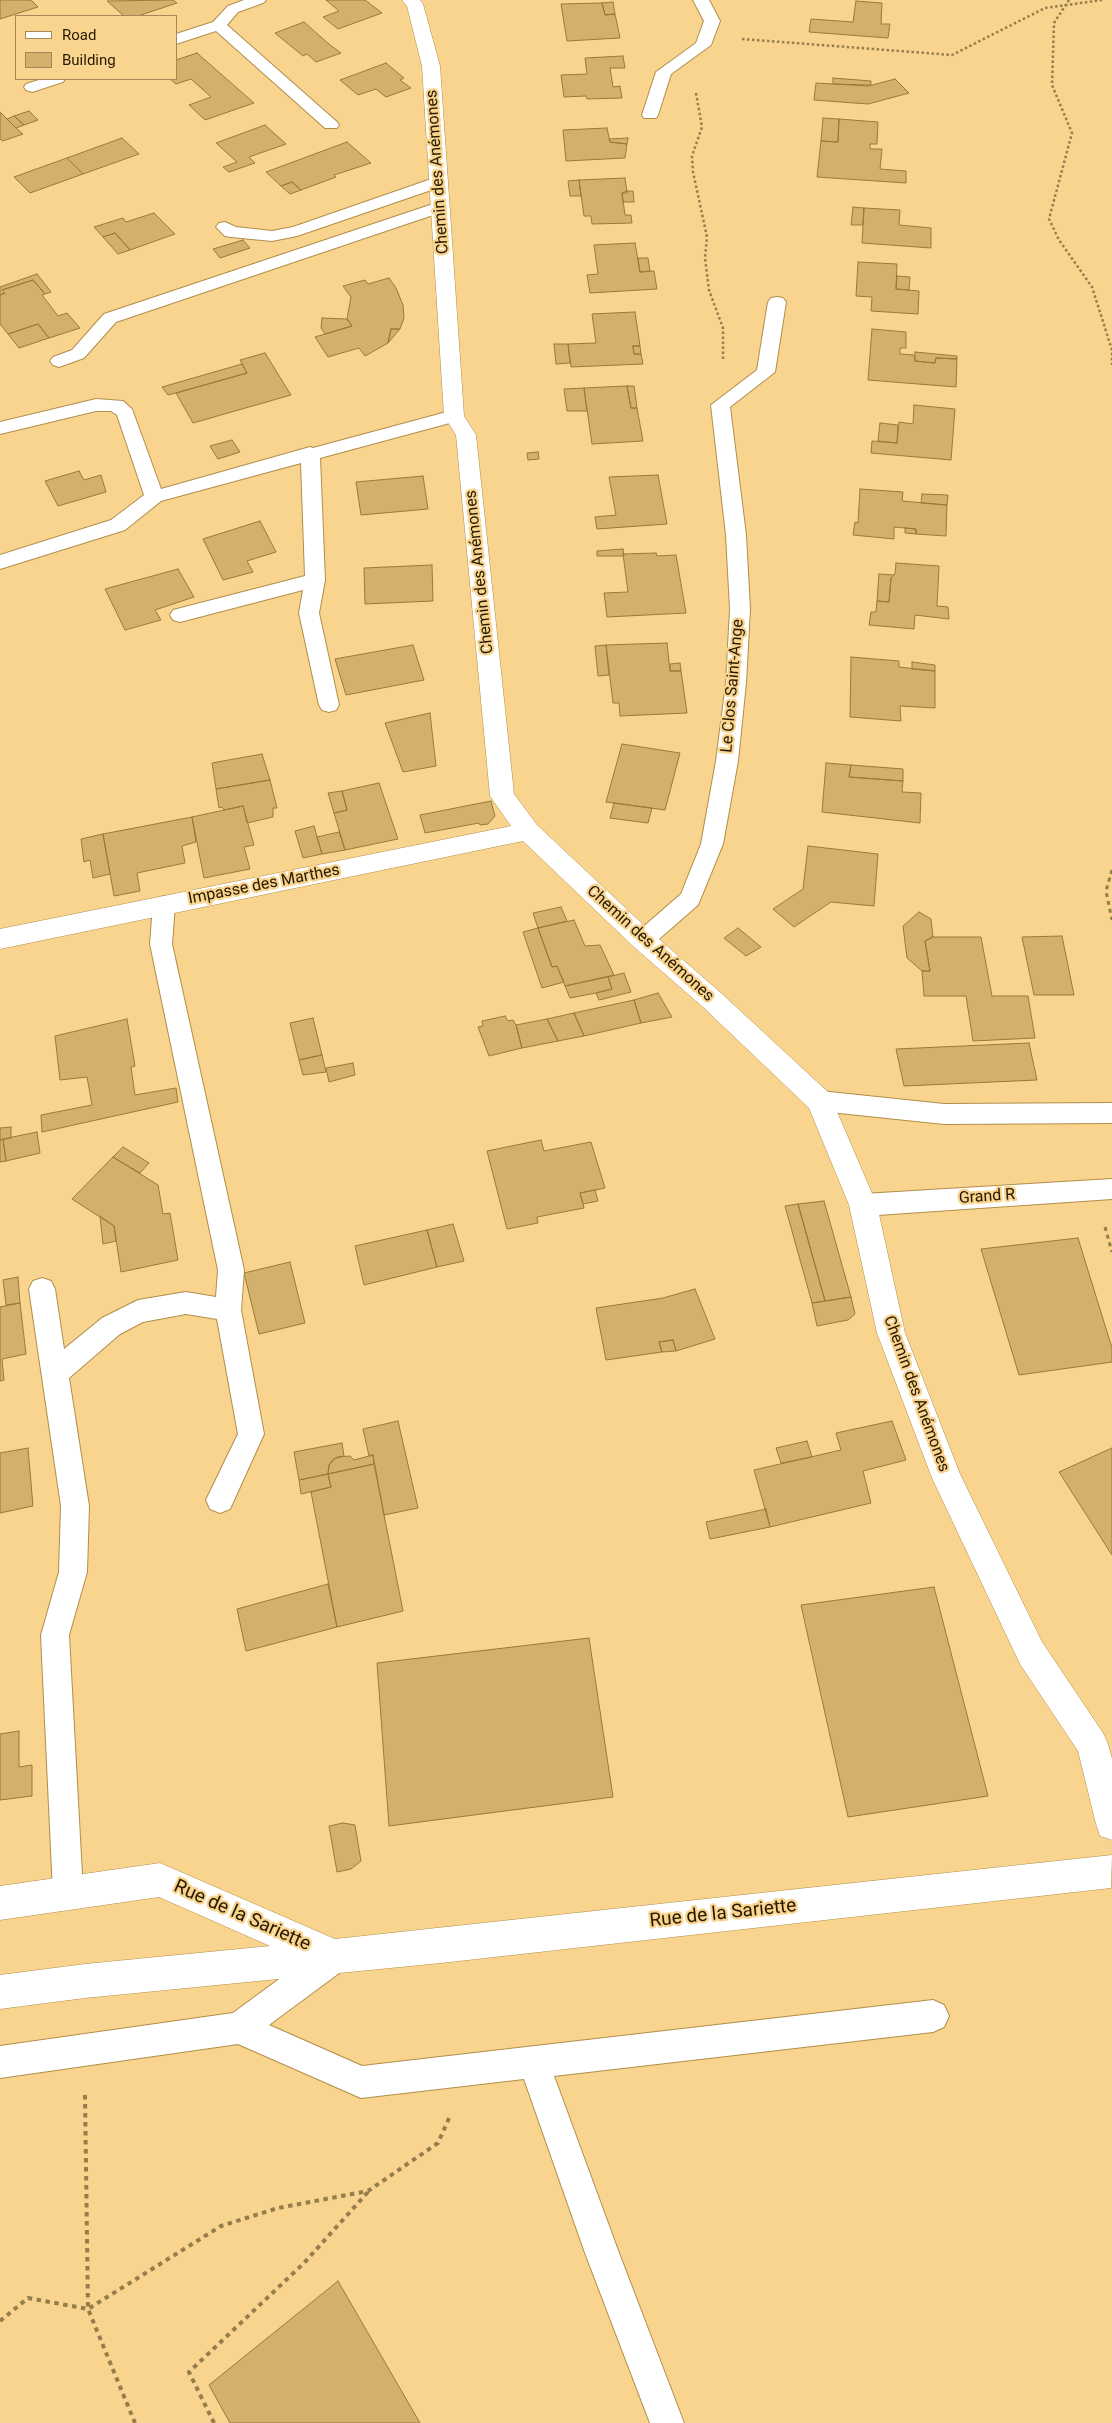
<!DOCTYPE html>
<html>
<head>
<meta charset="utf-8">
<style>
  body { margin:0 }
  #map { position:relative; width:1112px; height:2423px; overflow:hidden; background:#f8d48f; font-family:Roboto,sans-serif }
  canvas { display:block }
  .legend { position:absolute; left:15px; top:15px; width:162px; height:65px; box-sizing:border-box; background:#f8d48f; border:1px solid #a48956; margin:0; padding:6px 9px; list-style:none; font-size:15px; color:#261900 }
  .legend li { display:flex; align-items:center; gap:10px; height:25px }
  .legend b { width:25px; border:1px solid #a48956 }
</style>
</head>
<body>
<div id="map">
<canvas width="1112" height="2423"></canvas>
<ul class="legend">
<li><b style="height:6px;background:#fff"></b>Road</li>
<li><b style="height:14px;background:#d3b06c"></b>Building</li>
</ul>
</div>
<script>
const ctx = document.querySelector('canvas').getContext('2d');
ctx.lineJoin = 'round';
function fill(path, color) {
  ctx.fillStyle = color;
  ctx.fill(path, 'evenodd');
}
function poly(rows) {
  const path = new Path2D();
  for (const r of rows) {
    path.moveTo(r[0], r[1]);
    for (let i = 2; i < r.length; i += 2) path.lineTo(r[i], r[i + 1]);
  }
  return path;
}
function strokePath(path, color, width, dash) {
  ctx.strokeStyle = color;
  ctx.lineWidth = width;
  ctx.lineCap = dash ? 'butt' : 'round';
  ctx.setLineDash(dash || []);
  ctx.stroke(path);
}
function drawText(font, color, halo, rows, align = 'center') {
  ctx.font = font + ' Roboto,sans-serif';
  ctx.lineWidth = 4.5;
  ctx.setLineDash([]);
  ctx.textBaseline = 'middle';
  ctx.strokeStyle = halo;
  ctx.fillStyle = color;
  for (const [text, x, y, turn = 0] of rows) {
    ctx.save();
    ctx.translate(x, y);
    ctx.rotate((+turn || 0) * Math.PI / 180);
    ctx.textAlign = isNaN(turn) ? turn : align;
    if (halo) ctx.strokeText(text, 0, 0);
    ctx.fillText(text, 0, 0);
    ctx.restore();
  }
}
const building = poly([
  [0,0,31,0,38,7,0,19,0,0],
  [173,0,177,3,138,16,124,16,107,1,173,0],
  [326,0,365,0,382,13,338,29,323,17,339,11,326,0],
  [856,1,882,3,881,24,890,24,888,38,809,32,811,19,853,22,856,1],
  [613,2,615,14,605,15,602,3,613,2],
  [602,3,605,15,615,14,620,38,567,41,561,4,602,3],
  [304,22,330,45,341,53,316,62,307,54,303,56,275,33,304,22],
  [197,53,254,103,205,120,189,105,211,97,191,79,176,84,170,79,176,79,176,60,197,53],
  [623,56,625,68,610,68,613,87,620,86,622,98,587,99,586,96,564,97,561,75,587,74,585,58,623,56],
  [386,63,404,78,400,80,411,88,386,97,376,89,358,95,340,80,386,63],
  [833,78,871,81,871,85,833,84,833,78],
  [895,79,909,93,868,104,814,100,816,83,869,86,895,79],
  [29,111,38,120,24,125,14,116,29,111],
  [0,112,16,128,23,134,3,141,0,139,0,112],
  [14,116,24,125,16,128,7,119,14,116],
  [823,118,839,119,838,142,821,141,823,118],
  [839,119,878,122,877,144,870,144,870,149,882,149,880,169,906,171,906,183,817,177,821,141,838,142,839,119],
  [265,125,286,144,249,157,255,163,229,172,223,167,237,162,216,143,265,125],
  [607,128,610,142,627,144,625,158,566,161,563,130,607,128],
  [122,138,139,154,83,174,67,158,122,138],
  [628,138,627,144,610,142,609,139,628,138],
  [347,142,371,163,334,175,336,177,301,190,292,182,281,186,266,172,347,142],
  [67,158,83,174,30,193,14,177,67,158],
  [625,178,627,193,622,193,625,215,631,215,632,223,592,224,591,216,584,216,579,180,625,178],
  [579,180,581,196,570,196,568,181,579,180],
  [292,182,301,190,290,194,281,186,292,182],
  [627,191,633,191,634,202,623,202,622,193,627,191],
  [853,207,864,208,863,225,851,225,853,207],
  [864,208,900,210,899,225,931,228,931,248,862,243,864,208],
  [154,213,175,234,130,250,115,233,103,237,94,227,123,218,126,222,154,213],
  [115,233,130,250,118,254,103,237,115,233],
  [243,240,250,248,220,258,213,249,243,240],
  [635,243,640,272,654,271,657,289,590,293,587,275,598,274,594,245,635,243],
  [638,258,648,258,650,271,640,272,638,258],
  [858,262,897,264,896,289,919,291,918,314,871,311,872,297,856,296,858,262],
  [37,274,51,292,45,294,33,280,2,290,5,293,0,295,0,287,37,274],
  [897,276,910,277,909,290,896,289,897,276],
  [389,278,396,288,403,305,404,318,400,329,391,329,388,343,365,356,359,348,328,357,315,337,352,326,347,319,351,297,343,286,365,280,368,284,389,278],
  [33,280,45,294,42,295,58,316,67,313,80,328,49,338,38,324,8,334,0,324,0,295,5,293,2,290,33,280],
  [635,312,640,346,633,346,634,354,641,354,643,364,571,367,568,344,596,343,592,314,635,312],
  [322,318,347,319,352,326,325,334,321,328,322,318],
  [38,324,49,338,19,348,8,334,38,324],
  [391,329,400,329,388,343,391,329],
  [872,329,906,332,906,348,900,348,900,354,914,355,915,361,935,363,936,358,957,359,956,387,868,380,872,329],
  [554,344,568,344,570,363,556,364,554,344],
  [633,346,640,346,641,354,634,354,633,346],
  [915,352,957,356,957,359,936,358,935,363,915,361,915,352],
  [265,353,291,395,193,423,176,393,247,373,240,360,265,353],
  [242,364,247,373,176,393,168,395,162,387,242,364],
  [627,386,634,386,637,408,631,408,627,386],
  [627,386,631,408,637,408,643,441,592,444,584,388,627,386],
  [584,388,587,411,567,411,564,389,584,388],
  [914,405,955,409,951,460,871,453,872,441,897,443,899,422,913,424,914,405],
  [880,423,898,425,897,443,878,441,880,423],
  [232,440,240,452,218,459,210,446,232,440],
  [538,452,539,459,528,460,527,453,538,452],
  [79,471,84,480,101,475,106,492,58,506,45,481,79,471],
  [658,475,667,524,597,529,595,517,616,515,609,477,658,475],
  [423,476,428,509,361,515,356,482,423,476],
  [860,489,903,492,902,501,947,505,946,536,916,534,916,529,894,527,894,539,853,535,855,522,858,523,860,489],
  [922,494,948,495,947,505,921,503,922,494],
  [260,521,276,552,247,561,253,572,223,580,203,539,260,521],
  [905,528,916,529,916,534,905,533,905,528],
  [623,549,624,556,597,556,597,551,623,549],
  [656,553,657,556,676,555,686,613,607,617,604,593,628,592,623,554,656,553],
  [896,563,939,566,937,606,948,607,949,619,915,615,914,629,869,625,871,612,876,612,877,601,889,602,891,578,895,574,896,563],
  [432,565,433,601,365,604,364,568,432,565],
  [178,569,194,597,155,610,161,620,125,630,105,589,178,569],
  [879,574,894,575,891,578,889,602,877,601,879,574],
  [667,643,670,671,681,671,687,713,620,716,619,703,613,703,606,645,667,643],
  [413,645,424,680,346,695,335,659,413,645],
  [606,645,609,675,598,676,595,646,606,645],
  [851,657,899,661,899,667,935,671,935,708,900,706,901,721,850,717,851,657],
  [912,662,935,665,935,671,912,669,912,662],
  [680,663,681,671,670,671,670,664,680,663],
  [430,713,436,766,403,772,385,723,430,713],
  [622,744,680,753,665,810,606,802,622,744],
  [262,754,270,780,216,789,212,763,262,754],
  [826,763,851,765,849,777,903,781,902,792,921,793,920,823,822,812,826,763],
  [851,765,903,769,903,781,849,777,851,765],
  [270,780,277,808,273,808,273,817,247,823,243,806,224,810,222,807,219,808,216,789,270,780],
  [379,783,398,839,345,850,334,813,347,810,342,791,379,783],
  [342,791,347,810,334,813,328,793,342,791],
  [491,801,495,816,488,824,480,825,479,823,425,833,420,815,491,801],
  [614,803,652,808,648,823,610,818,614,803],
  [243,806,254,845,244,847,250,869,204,878,192,817,243,806],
  [192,817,196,842,182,846,185,863,137,873,140,891,114,896,103,834,192,817],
  [314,826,322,854,303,858,295,831,314,826],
  [339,832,345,850,322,854,317,837,339,832],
  [103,834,110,874,93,878,90,860,84,862,81,839,103,834],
  [808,846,878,854,874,906,831,902,794,927,773,909,803,889,808,846],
  [561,907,567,921,538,928,533,913,561,907],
  [919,912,931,919,933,937,925,941,930,971,922,971,907,958,903,926,919,912],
  [574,920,585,946,600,945,614,975,565,986,557,966,552,967,538,928,574,920],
  [538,928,552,967,557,966,564,982,542,988,523,932,538,928],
  [738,928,761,947,746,956,724,938,738,928],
  [1062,936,1074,995,1034,995,1022,937,1062,936],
  [933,937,981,937,992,996,1028,996,1035,1038,973,1041,966,996,924,996,922,971,930,971,925,941,933,937],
  [624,973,631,992,599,1000,596,993,612,989,608,977,624,973],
  [608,977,612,989,596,993,570,998,565,986,608,977],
  [658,993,672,1017,641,1023,634,1000,658,993],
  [634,1000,641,1023,584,1036,574,1013,634,1000],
  [574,1013,584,1036,558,1041,547,1019,574,1013],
  [505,1016,508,1021,513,1020,516,1025,522,1048,489,1056,478,1027,483,1026,482,1021,505,1016],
  [313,1018,322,1055,299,1060,290,1023,313,1018],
  [127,1019,135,1066,131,1067,135,1095,176,1088,178,1102,42,1132,41,1115,92,1105,87,1077,60,1080,55,1036,127,1019],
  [547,1019,558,1041,522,1048,516,1025,547,1019],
  [1029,1043,1037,1080,904,1086,896,1049,1029,1043],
  [322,1055,326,1072,303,1075,299,1060,322,1055],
  [353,1063,355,1075,329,1082,326,1068,353,1063],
  [11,1127,11,1138,0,1140,0,1128,11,1127],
  [37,1132,40,1153,6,1161,3,1139,37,1132],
  [3,1139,6,1161,0,1162,0,1140,3,1139],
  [541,1140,544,1151,591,1142,605,1188,580,1193,584,1208,537,1217,538,1223,507,1229,487,1151,541,1140],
  [123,1147,149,1163,140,1173,113,1157,123,1147],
  [113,1157,158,1185,163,1214,170,1213,178,1260,121,1272,114,1226,72,1199,113,1157],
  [595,1190,598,1201,583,1204,580,1193,595,1190],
  [824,1201,851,1297,825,1301,798,1204,824,1201],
  [798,1204,825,1301,812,1303,785,1206,798,1204],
  [100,1216,114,1226,116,1241,103,1244,100,1216],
  [453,1224,464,1261,437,1267,427,1230,453,1224],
  [427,1230,437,1267,364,1285,355,1246,427,1230],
  [1078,1238,1112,1348,1112,1362,1019,1375,981,1249,1078,1238],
  [290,1262,305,1323,259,1334,244,1273,290,1262],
  [18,1277,20,1303,6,1305,3,1280,18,1277],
  [695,1289,715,1339,676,1351,673,1340,659,1342,662,1352,606,1360,596,1308,663,1298,695,1289],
  [851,1297,855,1314,848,1320,817,1326,812,1303,851,1297],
  [20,1303,26,1354,2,1359,4,1380,0,1381,0,1307,20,1303],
  [673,1340,676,1351,662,1352,659,1342,673,1340],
  [398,1421,418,1508,384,1515,373,1455,369,1456,363,1429,398,1421],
  [892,1421,906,1460,863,1471,871,1503,770,1527,754,1470,841,1450,836,1433,892,1421],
  [807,1441,812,1457,781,1463,776,1448,807,1441],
  [342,1443,344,1456,333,1459,329,1465,328,1474,299,1480,294,1452,342,1443],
  [28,1448,33,1506,0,1513,0,1453,28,1448],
  [1112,1448,1112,1555,1059,1472,1112,1448],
  [373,1455,374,1464,328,1474,329,1465,337,1457,350,1456,354,1460,373,1455],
  [374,1464,403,1611,337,1627,311,1492,331,1487,328,1474,374,1464],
  [328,1474,331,1487,301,1494,299,1480,328,1474],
  [766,1509,770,1527,710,1539,706,1522,766,1509],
  [328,1584,337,1627,246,1651,237,1609,328,1584],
  [934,1587,988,1796,848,1817,801,1605,934,1587],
  [589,1638,613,1797,389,1826,377,1663,589,1638],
  [19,1731,19,1767,32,1765,32,1796,0,1800,0,1734,19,1731],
  [343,1823,355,1825,361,1861,351,1869,337,1872,329,1826,343,1823],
  [338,2281,420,2423,230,2423,209,2385,338,2281]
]);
fill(building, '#d3b06c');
strokePath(building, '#9c7a35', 1);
const service = poly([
  [244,0,266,0,263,3,238,12,227,25,337,122,339,125,337,128,325,128,216,31,176,44,176,34,213,22,228,6,244,0],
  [693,0,709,0,720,21,711,45,671,74,658,115,656,118,644,118,642,115,656,72,696,43,704,21,693,0],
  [42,79,65,79,63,82,32,92,26,90,24,87,26,84,42,79],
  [437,177,443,178,445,182,443,186,297,236,272,241,231,237,225,236,216,227,219,223,225,222,236,227,272,231,293,227,437,177],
  [439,202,445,203,447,207,445,211,116,322,84,358,59,367,53,365,50,361,53,357,72,350,104,314,439,202],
  [777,297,783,298,786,302,775,372,730,407,746,535,750,609,746,683,738,761,723,844,698,905,651,946,643,949,635,946,632,940,635,934,681,894,701,844,716,761,726,683,730,609,726,535,711,405,757,370,768,302,771,298,777,297],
  [96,399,123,401,132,409,161,489,310,447,313,448,454,410,461,412,463,416,461,420,320,458,325,580,319,613,339,705,336,710,329,712,322,710,319,705,299,613,303,590,180,622,173,620,170,615,173,610,305,576,301,463,161,501,125,530,0,569,0,555,111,520,144,495,117,415,111,411,96,411,0,434,0,422,96,399],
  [164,896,172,899,175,905,172,944,244,1270,241,1310,264,1434,230,1509,220,1513,210,1509,206,1500,238,1434,217,1319,186,1314,143,1322,120,1334,69,1378,89,1506,87,1572,69,1635,83,1893,79,1904,68,1908,57,1904,53,1893,41,1635,59,1572,61,1506,29,1289,33,1281,42,1278,51,1281,55,1289,64,1349,102,1318,138,1300,186,1292,216,1297,218,1270,150,944,153,905,156,899,164,896],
  [820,1091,944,1104,1112,1103,1112,1123,944,1124,820,1111,811,1108,808,1101,811,1094,820,1091],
  [1112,1179,1112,1199,863,1216,854,1212,851,1205,854,1198,863,1194,1112,1179],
  [335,1942,346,1946,350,1957,346,1968,269,2025,362,2066,933,2000,944,2005,949,2016,944,2027,933,2032,554,2076,619,2253,684,2423,650,2423,585,2253,524,2079,361,2098,238,2044,0,2078,0,2046,233,2013,324,1946,335,1942]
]);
const minor = poly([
  [402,0,420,0,423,4,440,66,464,416,476,435,514,794,537,825,652,933,721,993,829,1093,877,1205,905,1333,960,1474,1042,1642,1103,1733,1108,1744,1112,1759,1112,1840,1100,1836,1096,1824,1078,1751,1020,1664,932,1478,877,1333,849,1205,809,1108,703,1007,634,947,523,841,0,949,0,929,511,826,490,796,456,435,444,416,422,66,407,6,402,0],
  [1112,1855,1111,1888,441,1963,85,1998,0,2009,0,1975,85,1964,270,1946,159,1897,0,1920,0,1886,160,1863,335,1939,1112,1855]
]);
strokePath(service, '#b18e4a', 2);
strokePath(minor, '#b18e4a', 1);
strokePath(poly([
  [1069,0,1054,23,1052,85,1072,133,1049,219,1059,240,1092,287,1112,350,1112,365],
  [742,39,952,55,1045,8,1102,0],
  [696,93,702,127,692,156,693,172,707,237,705,258,709,290,723,328,723,360]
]), '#967d4c', 2.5, [2.5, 2.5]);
strokePath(poly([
  [1112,870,1106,891,1112,920],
  [1105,1227,1112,1252]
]), '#967d4c', 3, [4, 4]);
strokePath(poly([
  [85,2095,88,2309,135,2423],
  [0,2321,28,2298,88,2309,221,2226,278,2208,368,2191,438,2143,450,2116],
  [214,2423,189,2372,304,2263,368,2192]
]), '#967d4c', 4, [4.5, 4.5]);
fill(service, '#fff');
fill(minor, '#fff');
drawText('16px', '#261900', '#f8d48f', [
  ["Chemin des Anémones",438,172,-94],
  ["Chemin des Anémones",480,572,-96],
  ["Le Clos Saint-Ange",733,686,-85],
  ["Impasse des Marthes",264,885,-11],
  ["Chemin des Anémones",650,944,42],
  ["Grand R",987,1197,-4],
  ["Chemin des Anémones",916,1394,70]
]);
drawText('19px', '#261900', '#f8d48f', [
  ["Rue de la Sariette",723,1914,-6],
  ["Rue de la Sariette",242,1916,24]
]);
</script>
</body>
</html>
